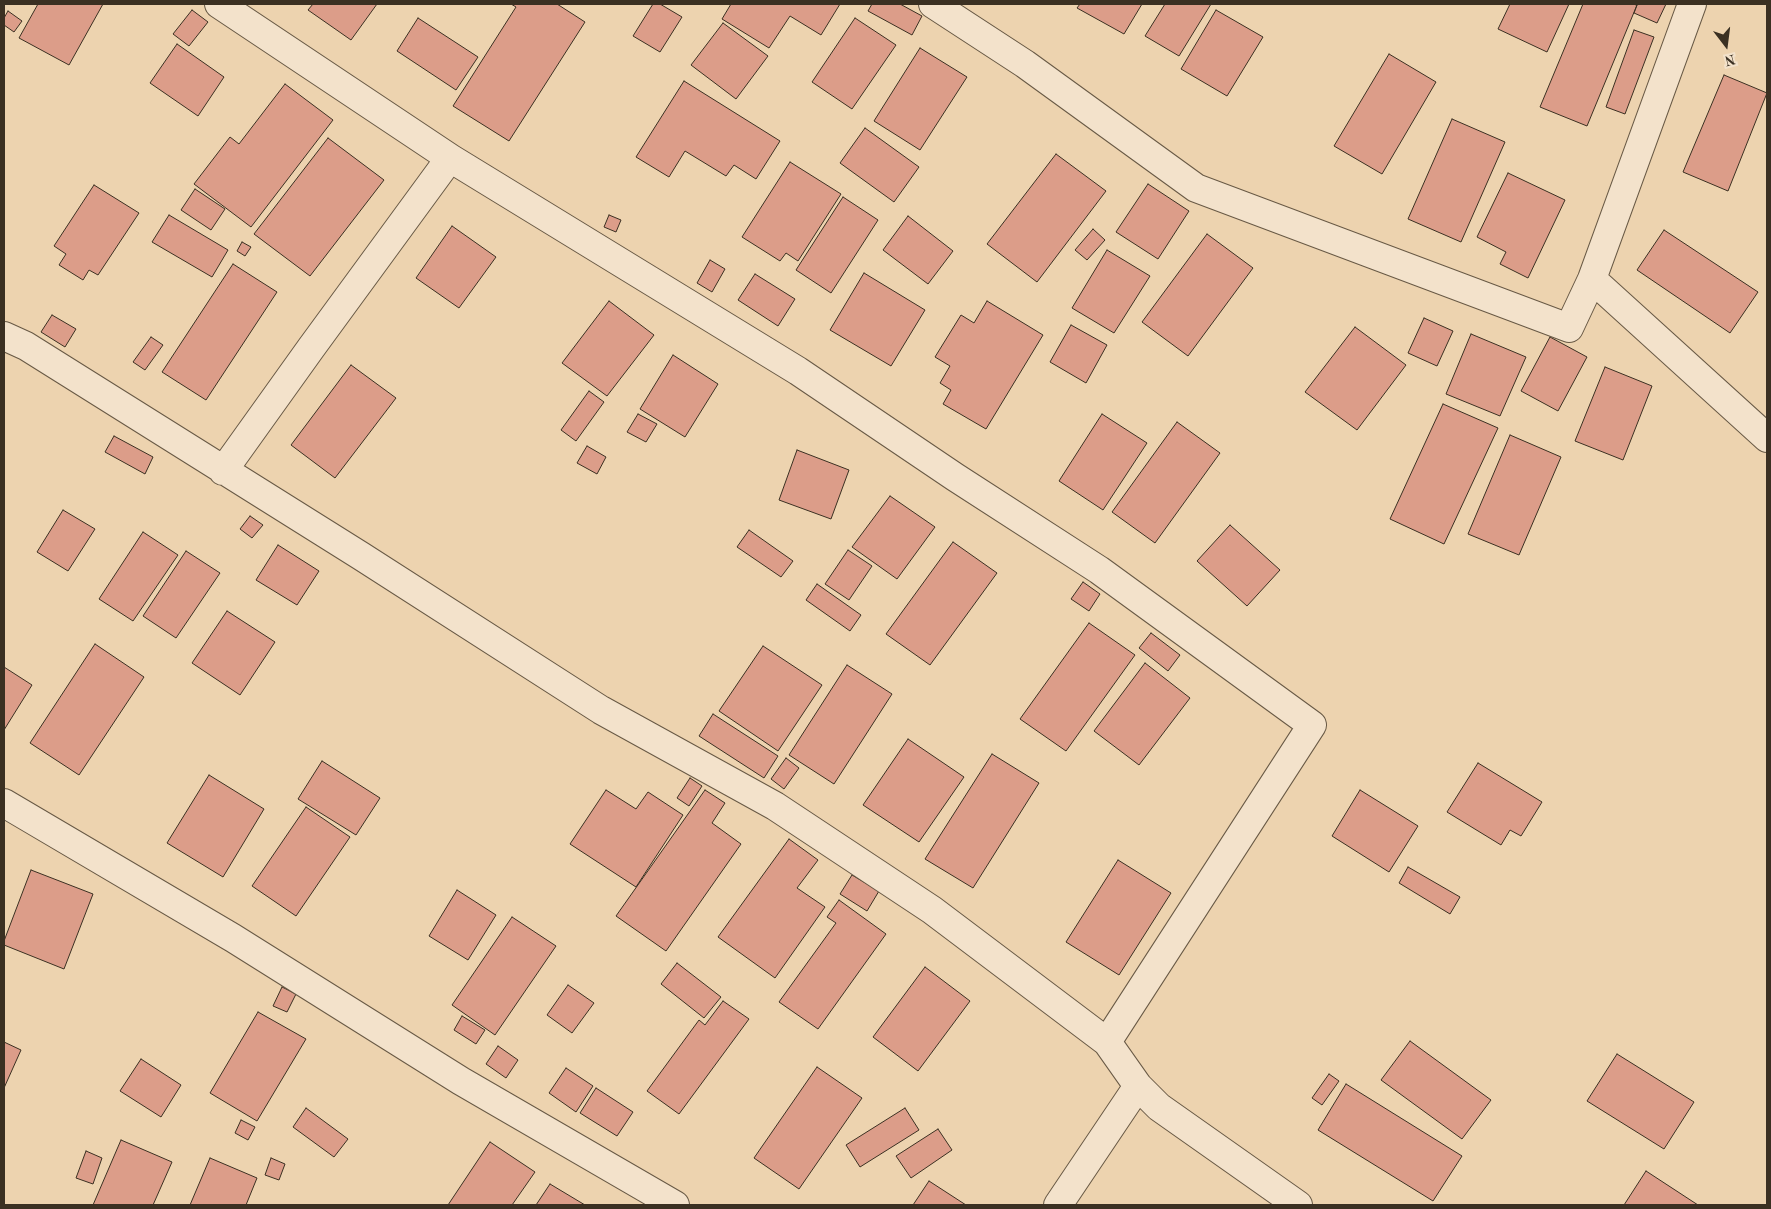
<!DOCTYPE html>
<html>
<head>
<meta charset="utf-8">
<style>
  body { margin:0 }
  #map { position:relative; width:1771px; height:1209px; overflow:hidden; background:#edd3af; font-family:"Old Standard TT",serif }
  canvas { display:block }
  .frame { position:absolute; inset:0; border:5px solid #3b3022; pointer-events:none }
  .north { position:absolute; left:1701px; top:20px; width:50px; height:50px; -webkit-text-stroke:4px #f3e2cb; paint-order:stroke; rotate:165deg; font-size:14px; font-weight:700; line-height:20px; text-align:center; color:#3b3022 }
  .north::after { content:''; display:block; margin:auto; width:18px; height:22px; background:#3b3022; clip-path:polygon(50% 0,100% 100%,50% 72%,0 100%) }
</style>
</head>
<body>
<div id="map">
<canvas width="1771" height="1209"></canvas>
<div class="frame"></div>
<div class="north">N</div>
</div>
<script>
const ctx = document.querySelector('canvas').getContext('2d');
ctx.lineJoin = 'round';
function fill(path, color) {
  ctx.fillStyle = color;
  ctx.fill(path, 'evenodd');
}
function poly(rows) {
  const path = new Path2D();
  for (const r of rows) {
    path.moveTo(r[0], r[1]);
    for (let i = 2; i < r.length; i += 2) path.lineTo(r[i], r[i + 1]);
  }
  return path;
}
function strokePath(path, color, width, dash) {
  ctx.strokeStyle = color;
  ctx.lineWidth = width;
  ctx.lineCap = dash ? 'butt' : 'round';
  ctx.setLineDash(dash || []);
  ctx.stroke(path);
}
const building = poly([
  [38,4,103,4,69,65,19,38,38,4],
  [313,4,377,4,351,40,308,10,313,4],
  [511,4,557,4,585,22,509,141,453,106,516,7,511,4],
  [653,4,660,4,682,17,660,52,633,36,653,4],
  [731,4,840,4,821,35,790,16,769,48,722,19,731,4],
  [872,4,900,4,922,16,912,35,868,11,872,4],
  [1080,4,1142,4,1124,34,1077,8,1080,4],
  [1165,4,1211,4,1179,56,1145,36,1165,4],
  [1510,4,1569,4,1547,52,1498,29,1510,4],
  [1583,4,1633,4,1637,5,1587,126,1540,107,1583,4],
  [1633,4,1666,4,1657,23,1634,13,1637,5,1633,4],
  [192,10,208,22,189,46,173,34,192,10],
  [1216,10,1263,37,1227,96,1181,69,1216,10],
  [8,11,22,21,14,32,4,25,4,18,8,11],
  [418,18,478,57,456,90,397,51,418,18],
  [855,18,896,45,852,109,812,82,855,18],
  [723,23,768,56,736,99,691,65,723,23],
  [1634,30,1654,37,1625,114,1606,107,1634,30],
  [177,44,224,77,198,116,150,83,177,44],
  [920,48,967,77,920,150,874,121,920,48],
  [1389,54,1436,82,1382,174,1334,146,1389,54],
  [1724,75,1767,93,1728,191,1683,172,1724,75],
  [684,81,780,141,756,179,734,165,726,176,685,151,669,177,636,157,684,81],
  [285,84,333,120,251,227,194,184,230,137,239,144,285,84],
  [1452,119,1505,142,1461,242,1408,219,1452,119],
  [865,128,919,167,894,202,840,163,865,128],
  [328,138,384,180,310,276,254,234,328,138],
  [1056,154,1106,191,1037,282,987,244,1056,154],
  [790,162,841,194,798,261,786,253,780,261,742,237,790,162],
  [1508,173,1565,200,1528,278,1500,264,1506,252,1477,237,1508,173],
  [1148,184,1189,211,1158,259,1116,232,1148,184],
  [94,185,139,213,98,275,89,270,83,280,59,265,66,254,54,246,94,185],
  [195,189,225,209,211,230,181,210,195,189],
  [843,197,878,220,831,293,796,270,843,197],
  [169,215,228,250,212,277,152,242,169,215],
  [609,215,621,220,616,232,604,227,609,215],
  [908,216,953,251,928,284,883,250,908,216],
  [452,226,496,257,459,308,416,278,452,226],
  [1093,229,1105,240,1087,260,1075,250,1093,229],
  [1664,230,1758,292,1730,333,1637,270,1664,230],
  [1207,234,1253,268,1188,356,1142,322,1207,234],
  [242,242,251,247,245,256,237,251,242,242],
  [1107,250,1150,276,1114,333,1072,308,1107,250],
  [710,260,725,269,712,292,697,283,710,260],
  [233,264,277,292,206,400,162,372,233,264],
  [864,273,925,310,891,366,830,330,864,273],
  [755,274,795,299,778,326,738,300,755,274],
  [609,301,654,335,607,396,562,363,609,301],
  [987,301,1043,335,986,429,943,404,951,390,940,383,950,366,935,357,961,315,974,323,987,301],
  [52,315,76,329,65,347,41,332,52,315],
  [1424,318,1453,331,1437,366,1408,353,1424,318],
  [1071,325,1107,345,1086,383,1050,362,1071,325],
  [1355,327,1406,365,1357,430,1305,392,1355,327],
  [1471,334,1526,357,1500,416,1446,394,1471,334],
  [151,337,163,345,145,370,133,362,151,337],
  [1550,337,1587,357,1558,411,1521,391,1550,337],
  [673,355,718,384,685,437,640,409,673,355],
  [351,365,396,398,335,478,291,445,351,365],
  [1605,367,1652,386,1623,460,1575,441,1605,367],
  [589,391,604,402,576,441,561,430,589,391],
  [1443,404,1498,428,1444,544,1390,519,1443,404],
  [638,414,657,424,646,442,627,432,638,414],
  [1102,414,1147,443,1103,510,1059,481,1102,414],
  [1177,422,1220,453,1155,543,1112,512,1177,422],
  [1510,435,1561,457,1519,555,1468,534,1510,435],
  [114,436,153,457,145,474,105,452,114,436],
  [587,446,606,457,597,474,577,463,587,446],
  [797,450,849,470,831,519,779,500,797,450],
  [890,496,935,527,897,579,852,547,890,496],
  [63,510,95,529,68,571,37,552,63,510],
  [250,516,263,525,252,538,240,529,250,516],
  [1230,525,1280,570,1247,606,1197,561,1230,525],
  [749,530,793,561,781,577,737,547,749,530],
  [143,532,178,555,133,621,99,599,143,532],
  [953,542,997,573,930,665,886,634,953,542],
  [278,545,319,571,297,605,256,580,278,545],
  [848,550,872,566,849,600,825,584,848,550],
  [186,551,220,573,176,638,143,616,186,551],
  [1083,582,1100,594,1089,611,1071,599,1083,582],
  [817,584,861,615,850,631,806,600,817,584],
  [227,611,275,642,240,695,192,663,227,611],
  [1089,623,1135,655,1066,751,1020,719,1089,623],
  [1151,633,1180,655,1168,671,1139,648,1151,633],
  [95,644,144,677,79,775,30,743,95,644],
  [763,646,822,685,778,751,719,711,763,646],
  [1145,663,1190,698,1139,765,1094,731,1145,663],
  [847,665,892,694,834,784,789,755,847,665],
  [4,667,32,685,4,730,4,667],
  [713,714,778,756,764,778,699,736,713,714],
  [908,739,964,777,919,842,863,805,908,739],
  [992,754,1039,783,973,888,925,859,992,754],
  [786,758,799,768,784,789,771,779,786,758],
  [322,761,380,798,356,835,298,799,322,761],
  [1478,763,1542,802,1521,836,1510,830,1501,845,1447,812,1478,763],
  [209,775,264,809,223,877,167,843,209,775],
  [690,778,702,786,689,806,677,798,690,778],
  [606,790,636,809,648,792,683,815,636,887,570,844,606,790],
  [705,790,725,803,712,823,741,844,666,951,616,916,705,790],
  [1360,790,1418,826,1389,872,1332,836,1360,790],
  [306,807,350,837,296,916,252,886,306,807],
  [789,839,818,860,797,888,825,907,775,978,718,937,789,839],
  [1118,860,1171,893,1119,975,1066,942,1118,860],
  [1408,867,1460,897,1450,914,1399,883,1408,867],
  [31,870,93,894,64,969,4,945,4,941,31,870],
  [852,875,879,891,867,911,840,894,852,875],
  [457,890,496,915,468,960,429,936,457,890],
  [839,900,886,934,818,1029,779,1002,836,923,827,917,839,900],
  [512,917,556,946,495,1035,452,1005,512,917],
  [677,963,721,997,704,1018,661,984,677,963],
  [925,967,970,1001,918,1071,873,1037,925,967],
  [568,985,594,1003,572,1033,547,1015,568,985],
  [282,987,296,994,287,1012,273,1006,282,987],
  [723,1001,749,1019,679,1114,647,1091,699,1020,705,1025,723,1001],
  [258,1012,306,1039,257,1121,210,1093,258,1012],
  [462,1016,485,1030,476,1044,454,1030,462,1016],
  [1410,1041,1491,1100,1462,1139,1381,1080,1410,1041],
  [4,1042,21,1050,4,1088,4,1042],
  [498,1046,518,1060,506,1078,486,1064,498,1046],
  [1617,1054,1694,1102,1664,1149,1587,1101,1617,1054],
  [141,1059,181,1085,161,1117,120,1091,141,1059],
  [817,1067,862,1098,799,1189,754,1158,817,1067],
  [566,1068,593,1086,576,1112,549,1093,566,1068],
  [1329,1074,1339,1081,1322,1105,1312,1098,1329,1074],
  [1346,1084,1462,1156,1433,1201,1318,1130,1346,1084],
  [596,1088,633,1112,617,1136,580,1113,596,1088],
  [306,1108,348,1139,334,1157,293,1127,306,1108],
  [905,1108,919,1130,860,1167,846,1145,905,1108],
  [241,1120,255,1127,248,1140,235,1133,241,1120],
  [938,1129,952,1150,911,1178,896,1156,938,1129],
  [121,1140,172,1162,153,1205,93,1205,121,1140],
  [490,1142,535,1172,512,1205,448,1205,490,1142],
  [86,1151,102,1158,93,1184,76,1178,86,1151],
  [210,1158,257,1178,246,1205,190,1205,210,1158],
  [271,1158,285,1164,279,1180,265,1175,271,1158],
  [1646,1171,1698,1205,1624,1205,1646,1171],
  [929,1181,966,1205,913,1205,929,1181],
  [550,1184,585,1205,536,1205,550,1184]
]);
fill(building, '#dc9d89');
strokePath(building, '#3b3022', 1);
const street = poly([
  [219,4,450,158],
  [933,4,1025,64,1196,188,1569,328,1592,279,1692,4],
  [1592,279,1767,438],
  [4,336,26,346,361,556,601,710,775,806,932,910,1107,1042,1138,1086,1159,1107,1298,1205],
  [223,471,311,348,450,158,798,371,955,477,1099,570,1312,725,1107,1042],
  [4,803,233,938,461,1081,675,1205],
  [1058,1205,1138,1086]
]);
strokePath(street, '#685945', 30);
strokePath(street, '#f3e2cb', 28);
</script>
</body>
</html>
